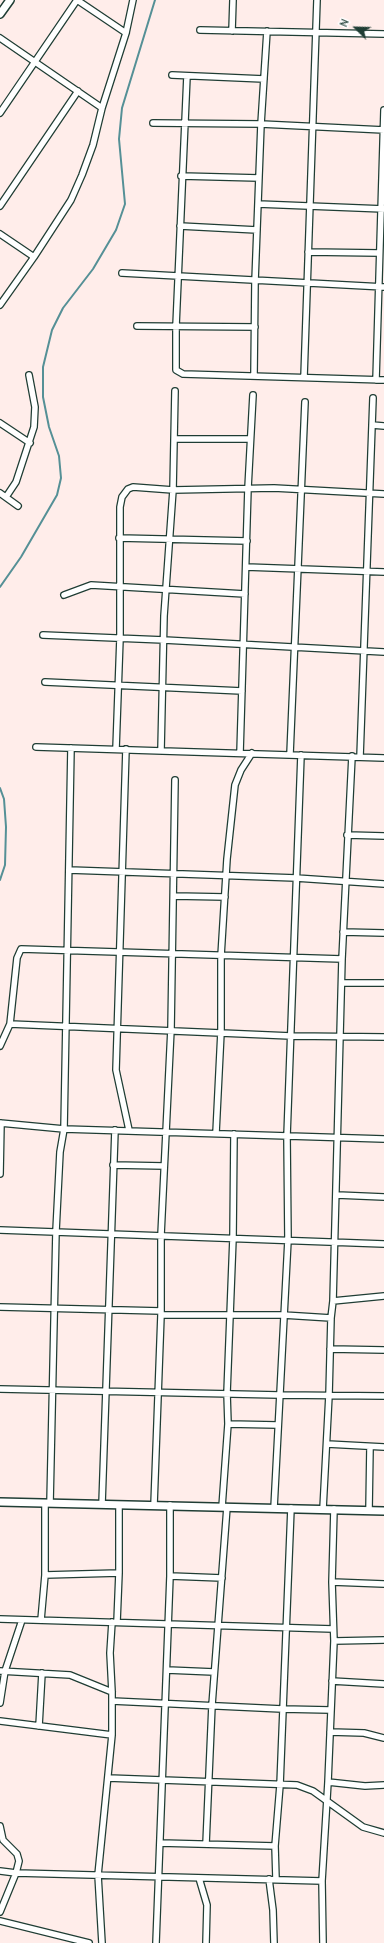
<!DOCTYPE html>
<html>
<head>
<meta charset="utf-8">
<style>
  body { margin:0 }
  #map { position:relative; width:384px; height:1943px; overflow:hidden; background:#ffedea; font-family:"Comic Neue",sans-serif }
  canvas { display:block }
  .north { position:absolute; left:336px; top:8px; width:40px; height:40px; -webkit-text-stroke:3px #fff; paint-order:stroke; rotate:293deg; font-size:11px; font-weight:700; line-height:16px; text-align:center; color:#1f3d34 }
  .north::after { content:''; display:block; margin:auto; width:14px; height:18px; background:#1f3d34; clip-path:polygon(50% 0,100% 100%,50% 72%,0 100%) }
</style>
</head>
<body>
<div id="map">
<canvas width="384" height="1943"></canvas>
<div class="north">N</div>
</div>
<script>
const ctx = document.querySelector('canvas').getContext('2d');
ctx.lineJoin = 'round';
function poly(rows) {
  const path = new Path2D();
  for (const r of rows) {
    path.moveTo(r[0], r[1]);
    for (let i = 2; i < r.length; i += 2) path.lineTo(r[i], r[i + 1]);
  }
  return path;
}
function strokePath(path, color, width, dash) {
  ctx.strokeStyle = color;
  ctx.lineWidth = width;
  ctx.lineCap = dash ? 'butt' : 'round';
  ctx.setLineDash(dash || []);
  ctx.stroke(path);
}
strokePath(poly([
  [0,587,21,557,57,495,61,478,59,456,49,427,43,397,43,367,52,330,63,308,93,269,116,230,125,204,119,139,122,108,155,0],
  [0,788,4,799,6,827,5,865,0,880]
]), '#559096', 2);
const minor = poly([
  [77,0,126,33],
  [200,30,384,34],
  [232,31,233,0],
  [0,38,102,108],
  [172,75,264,79],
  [187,76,176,326,176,370,183,374,384,380],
  [0,113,77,0],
  [153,123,261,124,384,130],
  [181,176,259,178],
  [258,204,384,209],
  [0,206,78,91],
  [180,226,257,230],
  [0,234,34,257],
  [308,252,379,253],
  [122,273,384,287],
  [0,305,34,257,71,200,82,175,93,145,102,108,126,33,133,0],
  [137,326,255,327],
  [254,375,255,281,261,124,267,31],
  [304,377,317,0],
  [376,380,384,110],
  [0,423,30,443],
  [372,425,384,426],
  [174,439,250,439],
  [0,493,18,506],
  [6,497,16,482,34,427,35,407,29,375],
  [119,538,247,541],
  [246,567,384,572],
  [64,595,91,585,245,594],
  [43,635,164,640,384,652],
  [45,682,242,691],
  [36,747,384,758],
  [116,749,120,638,120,507,122,497,128,489,133,487,173,490,274,488,384,494],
  [126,749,116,1070,129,1130],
  [161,750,164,616,173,490,175,391],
  [240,753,248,488,253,395],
  [290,754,305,402],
  [360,757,373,398],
  [347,835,384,836],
  [69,870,296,878,384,884],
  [174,896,225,897],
  [343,932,384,933],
  [343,983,384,983],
  [10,1024,291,1036,384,1037],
  [0,1046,10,1024,17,958,21,949,342,959],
  [0,1123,64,1129,384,1139],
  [216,1133,221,1032,221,956,227,859,235,785,241,770,252,753],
  [113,1165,164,1166],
  [0,1174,1,1123],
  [337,1195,384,1197],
  [0,1230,384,1244],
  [333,1301,384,1296],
  [0,1307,161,1311],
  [161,1315,283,1315,331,1318],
  [330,1349,384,1350],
  [0,1389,279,1395,384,1396],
  [228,1424,277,1425],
  [327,1444,384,1447],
  [50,1503,56,1231,60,1152,64,1129,71,748],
  [102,1504,115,1130],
  [154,1505,161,1315,161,1235,171,1029,175,780],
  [222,1507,228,1424,227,1393,233,1238,234,1134],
  [274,1508,288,1240,287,1136,301,755],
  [323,1509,329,1395,331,1318,333,1301,342,959,352,756],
  [369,1510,370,1447],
  [45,1575,119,1573],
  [170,1576,222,1578],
  [332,1582,384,1584],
  [0,1619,333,1629],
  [41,1620,45,1575,45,1503],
  [117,1622,119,1573,119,1505],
  [334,1641,384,1640],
  [167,1670,214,1672],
  [0,1671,70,1675,112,1692],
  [332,1681,384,1684],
  [112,1701,282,1709,330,1710],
  [0,1703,5,1671,22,1620],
  [0,1721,112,1735],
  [39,1726,42,1673],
  [330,1732,364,1733,384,1738],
  [108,1778,297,1785,313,1791,363,1827,384,1833],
  [328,1782,365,1786,384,1785],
  [0,1826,3,1840,17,1854,19,1861,16,1873,0,1871],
  [160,1843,275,1846],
  [206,1844,212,1705,227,1507],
  [199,1878,207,1905,206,1943],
  [269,1879,273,1910,274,1943],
  [276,1879,275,1846,280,1785,291,1508],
  [0,1912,16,1873,322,1881],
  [0,1921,89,1943],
  [102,1943,98,1875,112,1735,112,1692,110,1653,112,1622],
  [156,1943,170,1576,170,1505],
  [323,1943,322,1881,328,1782,334,1641,332,1582,334,1509]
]);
const tertiary = poly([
  [0,14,10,0],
  [0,1502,384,1511]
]);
strokePath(minor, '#1f3d34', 8);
strokePath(tertiary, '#1f3d34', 10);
strokePath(minor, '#fff', 5.5);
strokePath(tertiary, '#fff', 7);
</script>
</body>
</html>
